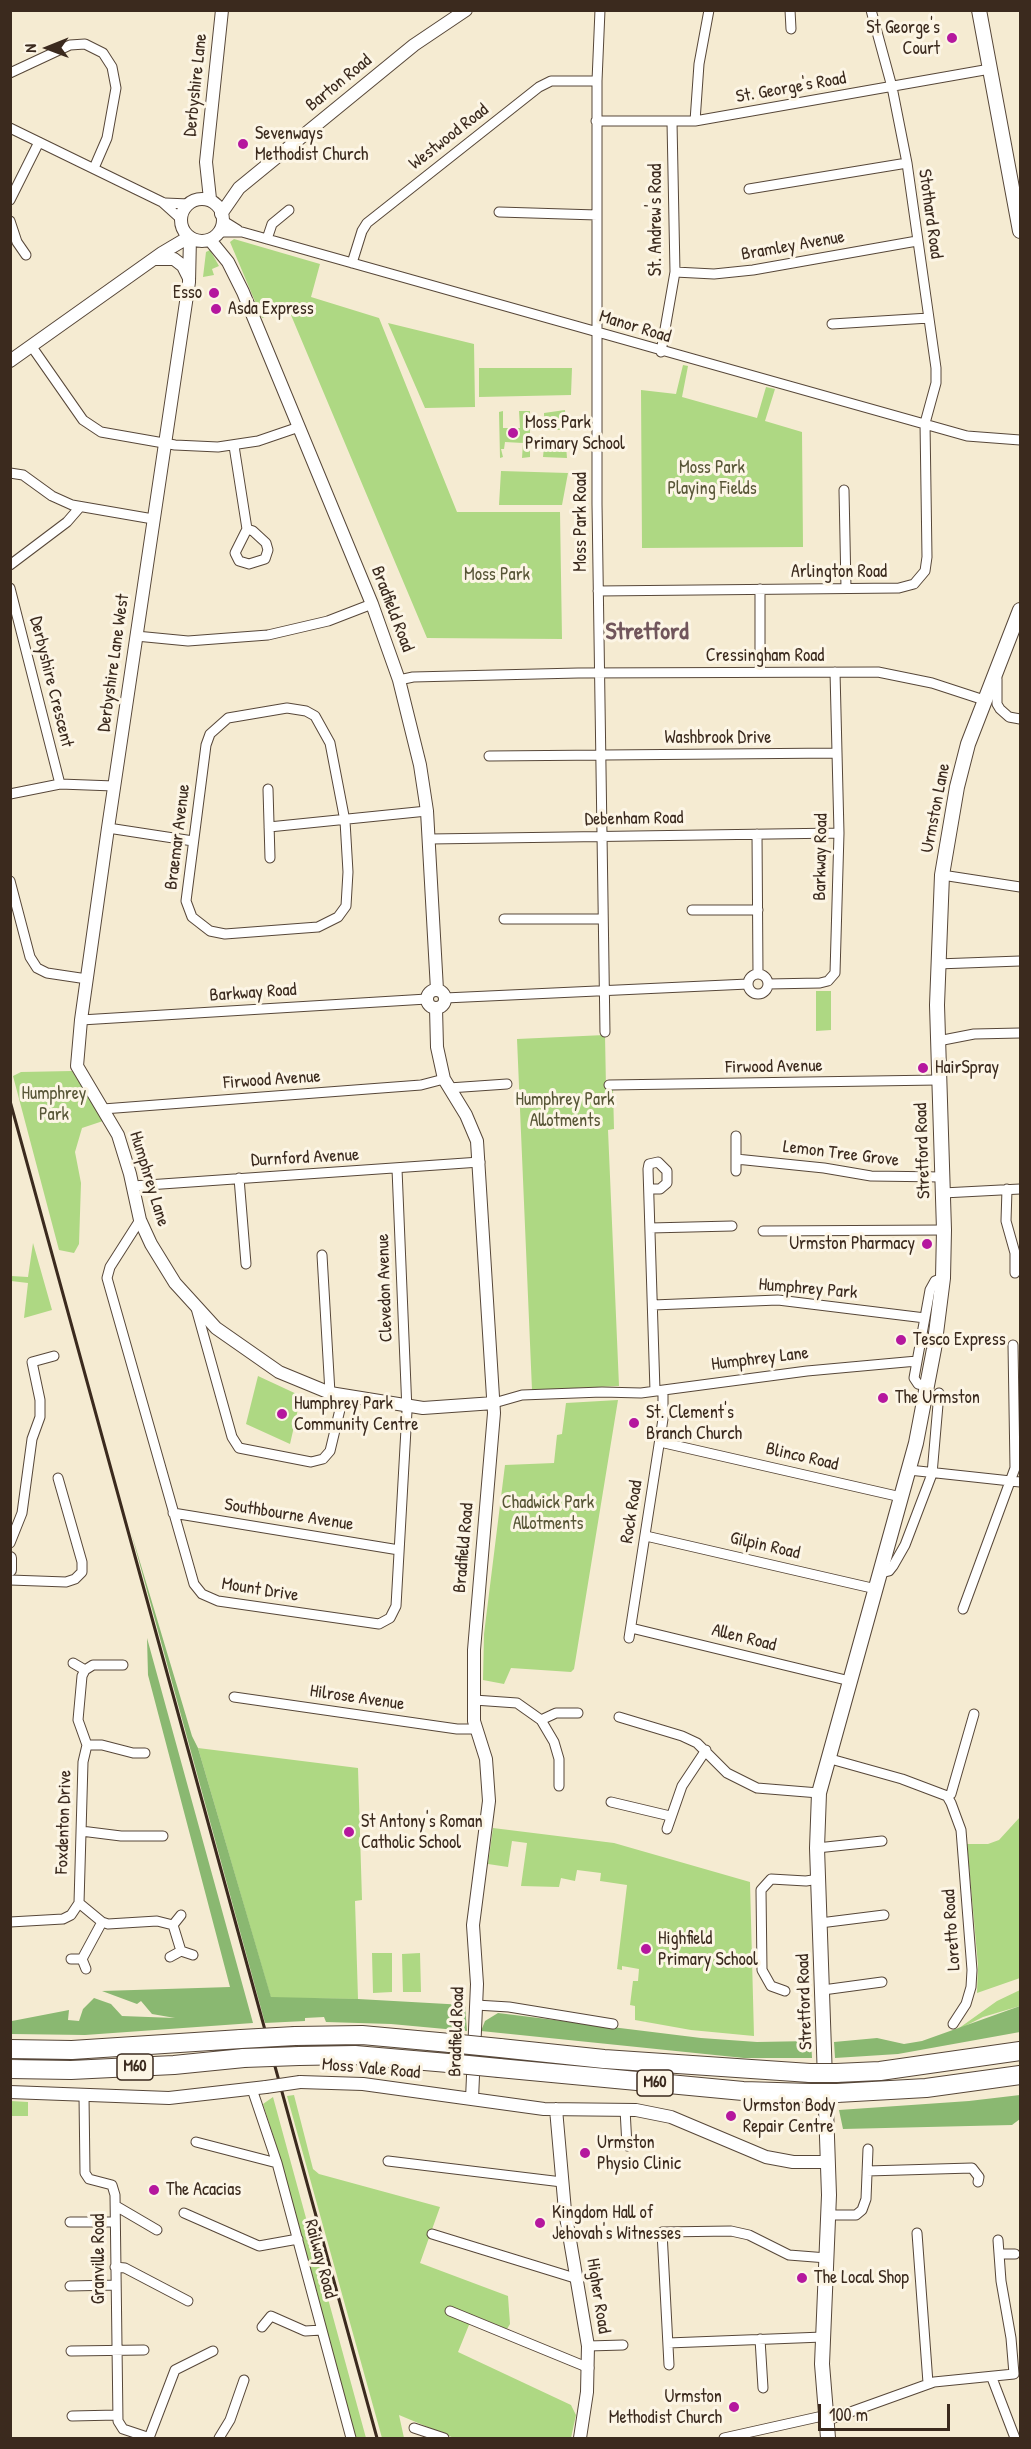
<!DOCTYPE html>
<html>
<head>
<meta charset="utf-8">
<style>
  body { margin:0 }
  #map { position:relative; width:1031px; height:2449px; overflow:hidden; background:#f5ebd2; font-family:"Patrick Hand",sans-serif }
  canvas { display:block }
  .frame { position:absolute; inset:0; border:12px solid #3b2a1e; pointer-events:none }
  .north { position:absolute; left:18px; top:18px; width:60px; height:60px; -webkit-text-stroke:4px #fcf5e5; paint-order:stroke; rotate:269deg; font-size:16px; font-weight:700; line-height:24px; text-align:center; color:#3b2a1e }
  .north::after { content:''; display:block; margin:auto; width:21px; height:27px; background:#3b2a1e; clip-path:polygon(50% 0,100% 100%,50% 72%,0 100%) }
  .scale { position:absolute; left:818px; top:2404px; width:132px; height:27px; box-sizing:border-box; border:3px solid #3b2a1e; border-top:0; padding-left:8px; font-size:18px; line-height:21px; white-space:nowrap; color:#3b2a1e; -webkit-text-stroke:4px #fcf5e5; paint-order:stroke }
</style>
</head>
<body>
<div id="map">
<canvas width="1031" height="2449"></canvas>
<div class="frame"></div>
<div class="north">N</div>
<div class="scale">100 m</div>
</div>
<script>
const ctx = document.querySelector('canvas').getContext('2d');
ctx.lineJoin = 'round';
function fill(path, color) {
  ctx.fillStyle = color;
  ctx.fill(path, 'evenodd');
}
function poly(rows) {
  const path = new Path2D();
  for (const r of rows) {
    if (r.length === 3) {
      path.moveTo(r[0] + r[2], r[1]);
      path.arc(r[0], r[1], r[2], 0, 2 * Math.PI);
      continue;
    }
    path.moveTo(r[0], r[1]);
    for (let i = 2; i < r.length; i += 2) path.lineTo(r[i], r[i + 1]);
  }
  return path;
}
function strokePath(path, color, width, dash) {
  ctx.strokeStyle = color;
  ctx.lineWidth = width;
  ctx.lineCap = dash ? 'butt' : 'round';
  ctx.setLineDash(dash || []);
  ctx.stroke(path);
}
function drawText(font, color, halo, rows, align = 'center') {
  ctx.font = font + ' "Patrick Hand",sans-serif';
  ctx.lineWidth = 6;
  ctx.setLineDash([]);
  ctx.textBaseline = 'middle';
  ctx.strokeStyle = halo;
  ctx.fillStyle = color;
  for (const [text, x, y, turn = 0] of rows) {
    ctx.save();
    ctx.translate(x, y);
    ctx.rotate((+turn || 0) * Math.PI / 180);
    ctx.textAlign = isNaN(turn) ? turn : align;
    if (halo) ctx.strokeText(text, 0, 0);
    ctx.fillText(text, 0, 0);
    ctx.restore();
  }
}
fill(poly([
  [234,239,320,264,311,297,379,318,457,512,560,512,562,639,427,638,288,308,262,318,230,242],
  [210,250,219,266,212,269,214,275,203,277,206,252],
  [388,323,474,344,475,407,425,408],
  [683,365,688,366,682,397,757,418,766,387,775,389,765,421,802,432,803,547,642,548,641,390,676,394],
  [572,368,571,395,479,397,479,368],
  [565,410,566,430,544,430,544,413],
  [503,411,503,428,520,428,519,411,530,411,530,457,522,458,523,443,505,442,504,449,501,449,503,457,500,458,499,412],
  [566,446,567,458,543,457,544,447],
  [501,471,568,473,562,505,499,505],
  [816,991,831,991,831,1030,816,1031],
  [605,1035,606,1088,613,1089,614,1129,608,1130,619,1386,532,1390,517,1039],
  [72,1071,103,1121,82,1128,75,1152,81,1183,79,1244,74,1253,59,1250,13,1076,21,1072],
  [33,1243,52,1310,24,1318,28,1283,11,1281,11,1276,28,1277],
  [258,1376,301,1396,290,1444,246,1424],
  [618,1400,574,1669,571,1672,511,1668,504,1684,483,1680,484,1634,505,1465,554,1463,557,1435,562,1434,566,1403],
  [198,1748,358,1768,362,1900,355,1901,358,1999,271,1998],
  [1020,1817,1020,1978,977,1993,978,1965,967,1844,988,1844,999,1840],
  [493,1828,614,1843,750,1882,754,2036,691,2030,635,2020,635,2006,630,2005,633,1981,638,1981,639,1969,622,1966,622,1970,617,1969,627,1885,600,1881,601,1873,577,1870,575,1881,561,1878,559,1887,521,1886,527,1843,512,1841,508,1867,488,1864],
  [372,1953,392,1953,392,1992,373,1993],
  [420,1953,421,1992,403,1992,402,1954],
  [1020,1990,1020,2006,983,2017,955,2031,997,2001],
  [294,2095,313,2169,319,2174,440,2207,420,2263,508,2296,510,2324,507,2329,473,2315,458,2352,571,2405,576,2415,571,2438,454,2438,399,2415,404,2438,382,2438,287,2096],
  [273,2097,366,2438,356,2438,282,2163,263,2104],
  [11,2101,28,2102,28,2116,11,2116]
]), '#aed883');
fill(poly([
  [131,1532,192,1736,198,1748,271,1997,358,1999,465,2005,467,2031,391,2024,326,2022,324,2017,305,2018,305,2021,265,2023],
  [147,1638,253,2023,85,2035,12,2034,12,2021,69,2010,68,2020,79,2021,83,2009,94,1998,111,2004,122,2016,175,2018,152,2014,141,2001,137,2004,102,1991,230,1987,148,1675],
  [1020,2006,1020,2032,898,2054,835,2058,834,2042,877,2038,904,2044,922,2041],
  [498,2013,701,2038,757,2042,811,2041,812,2058,744,2058,481,2031,485,2021],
  [1020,2095,1020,2119,1012,2125,843,2129,839,2110,969,2101]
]), '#8ab871');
const minor = poly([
  [600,10,597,81,597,504,605,1032],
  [790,10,791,29],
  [10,73,70,45,85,44,103,53,112,67,116,88,107,138,94,168],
  [596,121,695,121,990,69],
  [695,121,699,64,709,10],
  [10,128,162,202,182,220],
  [749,189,907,163],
  [10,200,39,142],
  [165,203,189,204],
  [499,212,597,215],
  [222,220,238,230],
  [10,221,17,242,26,255],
  [219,232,242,232,267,239,967,436,1020,440],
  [267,239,272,224,289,210],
  [352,263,362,231,367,223,539,87,551,81,597,81],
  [675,272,714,274,753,270,917,241],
  [832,324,929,318],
  [32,347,83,420,101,432,175,445,218,447,258,441,299,427],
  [661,352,675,272,672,122],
  [234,446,247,529,235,553,239,561,249,564,265,559,268,550,266,543,253,531,247,529],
  [10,473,23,475,52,496,72,505,153,519],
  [844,490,846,588],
  [10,565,67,522,80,507],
  [10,588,60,784],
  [760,589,760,672],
  [598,591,899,588,914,584,925,571,927,557,925,423,936,383,936,368,907,163,892,87,871,10],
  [136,636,188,641,268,635,328,621,372,604],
  [997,679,997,704,1000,709,1009,717,1020,719],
  [399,680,413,677,578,673,878,672,932,683,984,700],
  [287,708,306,711,315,716,330,743,345,821,348,872,346,906,338,917,318,927,225,934,210,931,192,917,186,901,206,745,210,734,228,718,287,708],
  [489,756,837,753],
  [268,789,270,858],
  [10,794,60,784,114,786],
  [269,827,427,811],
  [108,828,193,841],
  [757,834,758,974],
  [430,839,839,833],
  [942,875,1020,887],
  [10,881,30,957,37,968,47,973,87,979],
  [692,910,758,910],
  [504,919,601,919],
  [937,964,1020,961],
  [758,984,10],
  [768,984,820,983,828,981,835,973,839,833,835,672],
  [445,998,748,984],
  [81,1020,427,999],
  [938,1041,974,1034,1020,1033],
  [609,1085,938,1080],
  [449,1088,507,1084],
  [103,1109,421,1085,444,1079],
  [736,1136,736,1171],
  [736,1159,824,1168,871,1176,942,1177],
  [239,1178,246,1264],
  [133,1186,480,1162],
  [649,1189,660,1189,667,1183,667,1171,658,1162,649,1164,648,1169,655,1391],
  [1007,1189,1006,1221,1015,1253,1015,1273],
  [943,1193,1020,1189],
  [140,1220,110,1267,107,1278,194,1584,202,1594,218,1601,379,1624,390,1618,396,1606,407,1411,397,1169],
  [650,1228,732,1226],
  [763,1231,944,1230],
  [322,1255,330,1393],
  [653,1305,778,1300,925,1318],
  [196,1308,232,1437,239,1448,311,1462,323,1459,330,1451,343,1397],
  [928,1386,918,1384,914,1378,930,1290,935,1281,943,1278],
  [494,1403,522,1395,602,1392,641,1393,807,1371,917,1361],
  [660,1442,901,1497],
  [909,1470,1020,1482],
  [173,1513,399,1550],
  [646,1536,876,1589],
  [10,1543,22,1513,32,1439,40,1417,40,1400,32,1362,54,1356],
  [881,1573,889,1571,893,1566,905,1545,932,1474,939,1393],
  [10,1580,66,1582,75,1579,82,1572,82,1562,58,1478],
  [963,1609,1015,1468,1013,1345],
  [631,1628,850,1681],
  [629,1638,663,1419,663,1391],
  [73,1663,85,1670],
  [234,1697,457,1729,475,1729],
  [474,1700,517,1703,541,1720,554,1742,559,1759,559,1786],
  [619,1717,682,1736,697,1743,727,1773,757,1788,819,1793],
  [541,1720,556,1713,578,1713],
  [87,1745,102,1745,133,1753,145,1753],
  [827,1758,902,1779,947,1796,951,1803,961,1830,972,1970,971,1987,966,2004,953,2024],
  [947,1796,951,1794,974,1714],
  [611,1802,670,1816],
  [667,1829,682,1786,706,1750],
  [81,1831,121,1836,163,1836],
  [817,1848,882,1841],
  [79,1903,102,1922,108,1924,157,1921,173,1925,181,1951,193,1955],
  [10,1922,63,1919,71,1915,79,1903,83,1762,87,1745,78,1720,82,1676,85,1670,93,1665,123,1665],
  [820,1923,884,1915],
  [173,1925,181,1915],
  [170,1957,181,1951],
  [71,1959,82,1959,86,1969],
  [82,1959,102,1922],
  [823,1990,882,1982],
  [785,1991,771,1986,762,1970,761,1890,771,1879,806,1881,819,1879],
  [476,2005,509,2007,613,2024],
  [252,2089,277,2163,351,2438],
  [84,2096,85,2173,89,2179,112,2185,115,2195,118,2421,123,2429,150,2438],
  [625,2109,627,2146],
  [196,2142,277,2163],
  [388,2161,562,2182],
  [867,2171,972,2168,979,2177,978,2182],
  [116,2206,157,2230],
  [184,2213,259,2246,298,2239],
  [829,2215,856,2215,862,2210,866,2199,868,2149],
  [70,2222,115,2222],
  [917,2233,928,2383],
  [432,2234,578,2279],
  [999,2254,1015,2254],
  [115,2267,125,2268,188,2301],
  [70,2286,116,2285],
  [450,2311,589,2368],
  [262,2327,271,2316,305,2331,322,2330],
  [760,2339,763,2388],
  [668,2343,823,2337],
  [588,2346,623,2345],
  [71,2351,144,2350],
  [669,2365,662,2232,731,2231,749,2235,789,2255,827,2258],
  [992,2378,1015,2438],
  [72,2416,117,2415],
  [414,2428,444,2438],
  [149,2438,175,2370,213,2351],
  [219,2438,230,2420,244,2380],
  [724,2438,818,2417,831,2419,934,2382,1014,2374,1011,2338,1001,2281,998,2240]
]);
const tertiary = poly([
  [202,220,21],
  [210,199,206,162,222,10],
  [221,214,239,188,414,45,466,10],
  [190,237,189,282,108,828,81,1020,77,1066,118,1135,130,1174,140,1220,151,1244,175,1283,216,1328,279,1372,330,1393,423,1408,494,1403],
  [210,240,228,262,243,292,372,604,399,680,420,765,427,811,437,990],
  [154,259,174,259,183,266,189,278],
  [10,361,162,253,189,237],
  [436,999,9],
  [436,1008,437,1047,444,1079,466,1115,477,1141,494,1413,474,1650,474,1721,486,1759,489,1801,473,1925,477,1984,472,2099],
  [10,1558,10,1570],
  [300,2082,363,2084,544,2109,636,2110,671,2117,766,2157,793,2162,827,2162],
  [10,2092,169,2098,266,2087],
  [556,2109,565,2211,588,2346,587,2392,580,2438]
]);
const secondary = poly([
  [979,10,1020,231],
  [828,2438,822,2364,829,2195,817,1848,819,1793,916,1443,934,1349,943,1278,944,1230,937,1005,942,875,957,787,968,744,1020,610]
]);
const motorway = poly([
  [295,2036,362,2035,450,2043],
  [500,2048,604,2059,810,2073],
  [10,2049,72,2050,241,2039],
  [299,2056,355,2055,448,2063],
  [499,2068,743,2091,811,2093],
  [10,2069,71,2070,174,2065,244,2058],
  [836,2073,880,2071,1020,2051],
  [837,2093,926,2088,1020,2075]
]);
strokePath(minor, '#574739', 11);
strokePath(tertiary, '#574739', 14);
strokePath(secondary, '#574739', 16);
strokePath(motorway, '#574739', 20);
strokePath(minor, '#fff', 9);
strokePath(tertiary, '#fff', 12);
strokePath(secondary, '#fff', 14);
strokePath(motorway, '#fff', 18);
strokePath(poly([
  [10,1101,377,2438]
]), '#3b2a1e', 3);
const tertiaryBridge = poly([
  [266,2087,300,2082]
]);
const motorwayBridge = poly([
  [241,2039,295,2036],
  [450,2043,500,2048],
  [244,2058,299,2056],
  [448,2063,499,2068],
  [810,2073,836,2073],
  [811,2093,837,2093]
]);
strokePath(tertiaryBridge, '#574739', 14, []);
strokePath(motorwayBridge, '#574739', 20, []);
strokePath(tertiaryBridge, '#fff', 12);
strokePath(motorwayBridge, '#fff', 18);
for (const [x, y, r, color] of [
  [952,38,6,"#b5179e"],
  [243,144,6,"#b5179e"],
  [214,293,6,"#b5179e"],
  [216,309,6,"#b5179e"],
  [513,433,6,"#b5179e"],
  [923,1068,6,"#b5179e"],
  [927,1244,6,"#b5179e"],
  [901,1340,6,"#b5179e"],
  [883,1398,6,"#b5179e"],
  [282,1414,6,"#b5179e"],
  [634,1423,6,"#b5179e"],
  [349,1832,6,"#b5179e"],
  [646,1949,6,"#b5179e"],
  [731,2116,6,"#b5179e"],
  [585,2153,6,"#b5179e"],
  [154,2190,6,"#b5179e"],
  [540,2223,6,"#b5179e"],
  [802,2278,6,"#b5179e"],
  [734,2407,6,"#b5179e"]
]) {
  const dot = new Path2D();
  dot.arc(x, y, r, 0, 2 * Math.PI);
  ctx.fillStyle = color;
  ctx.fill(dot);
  strokePath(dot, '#fcf5e5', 2);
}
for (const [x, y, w] of [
  [135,2067,36],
  [655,2083,36]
]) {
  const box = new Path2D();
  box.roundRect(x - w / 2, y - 13, w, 26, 4.5);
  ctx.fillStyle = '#fcf5e5';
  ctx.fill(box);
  strokePath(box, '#3b2a1e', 1.5);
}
drawText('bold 16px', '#3b2a1e', null, [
  ["M60",135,2067],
  ["M60",655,2083]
]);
drawText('18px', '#3b2a1e', '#fcf5e5', [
  ["St George's",940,28,"right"],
  ["Court",940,49,"right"],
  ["Sevenways",255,134],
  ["Methodist Church",255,155],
  ["Esso",202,293,"right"],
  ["Asda Express",228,309],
  ["Moss Park",525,423],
  ["Primary School",525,444],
  ["HairSpray",935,1068],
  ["Urmston Pharmacy",915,1244,"right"],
  ["Tesco Express",913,1340],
  ["The Urmston",895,1398],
  ["Humphrey Park",294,1404],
  ["Community Centre",294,1425],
  ["St. Clement's",646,1413],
  ["Branch Church",646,1434],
  ["St Antony's Roman",361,1822],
  ["Catholic School",361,1843],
  ["Highfield",658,1939],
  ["Primary School",658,1960],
  ["Urmston Body",743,2106],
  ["Repair Centre",743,2127],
  ["Urmston",597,2143],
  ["Physio Clinic",597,2164],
  ["The Acacias",166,2190],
  ["Kingdom Hall of",552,2213],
  ["Jehovah's Witnesses",552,2234],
  ["The Local Shop",814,2278],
  ["Urmston",722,2397,"right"],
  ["Methodist Church",722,2418,"right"]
], 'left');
drawText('18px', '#3b2a1e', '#fcf5e5', [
  ["Barton Road",339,83,-39],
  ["Derbyshire Lane",196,85,-84],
  ["St. George's Road",791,88,-10],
  ["Westwood Road",449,137,-38],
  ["Stothard Road",930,214,82],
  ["St. Andrew's Road",656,220,-90],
  ["Bramley Avenue",793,246,-10],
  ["Manor Road",635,327,17],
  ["Moss Park Road",581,522,-90],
  ["Arlington Road",839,572],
  ["Bradfield Road",392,609,69],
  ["Cressingham Road",765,656],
  ["Derbyshire Lane West",114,663,-82],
  ["Derbyshire Crescent",51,682,76],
  ["Washbrook Drive",718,738],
  ["Urmston Lane",936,808,-79],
  ["Debenham Road",634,819,-1],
  ["Braemar Avenue",178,837,-83],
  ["Barkway Road",821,857,-89],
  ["Barkway Road",253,993,-4],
  ["Firwood Avenue",774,1067,-1],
  ["Firwood Avenue",272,1080,-4],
  ["Stretford Road",923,1151,-92],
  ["Lemon Tree Grove",841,1154,7],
  ["Durnford Avenue",305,1158,-3],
  ["Humphrey Lane",149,1179,73],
  ["Clevedon Avenue",385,1288,-92],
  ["Humphrey Park",808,1289,5],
  ["Humphrey Lane",760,1359,-7],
  ["Blinco Road",802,1457,13],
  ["Rock Road",632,1512,-81],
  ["Southbourne Avenue",289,1515,9],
  ["Gilpin Road",765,1546,13],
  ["Bradfield Road",464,1548,-85],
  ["Mount Drive",260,1590,9],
  ["Allen Road",744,1638,14],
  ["Hilrose Avenue",357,1698,8],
  ["Foxdenton Drive",64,1822,-88],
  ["Loretto Road",952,1930,-94],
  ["Stretford Road",805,2002,-92],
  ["Bradfield Road",457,2032,-88],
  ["Moss Vale Road",371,2069,5],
  ["Granville Road",99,2259,-90],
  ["Railway Road",320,2259,75],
  ["Higher Road",598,2296,81]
]);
drawText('18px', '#585637', '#fcf5e5', [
  ["Moss Park",712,468],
  ["Playing Fields",712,489],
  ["Moss Park",497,575],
  ["Humphrey",54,1094],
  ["Park",54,1115],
  ["Humphrey Park",565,1100],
  ["Allotments",565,1121],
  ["Chadwick Park",548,1503],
  ["Allotments",548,1524]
]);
drawText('bold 24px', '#71565c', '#fcf5e5', [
  ["Stretford",647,633]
]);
</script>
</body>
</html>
